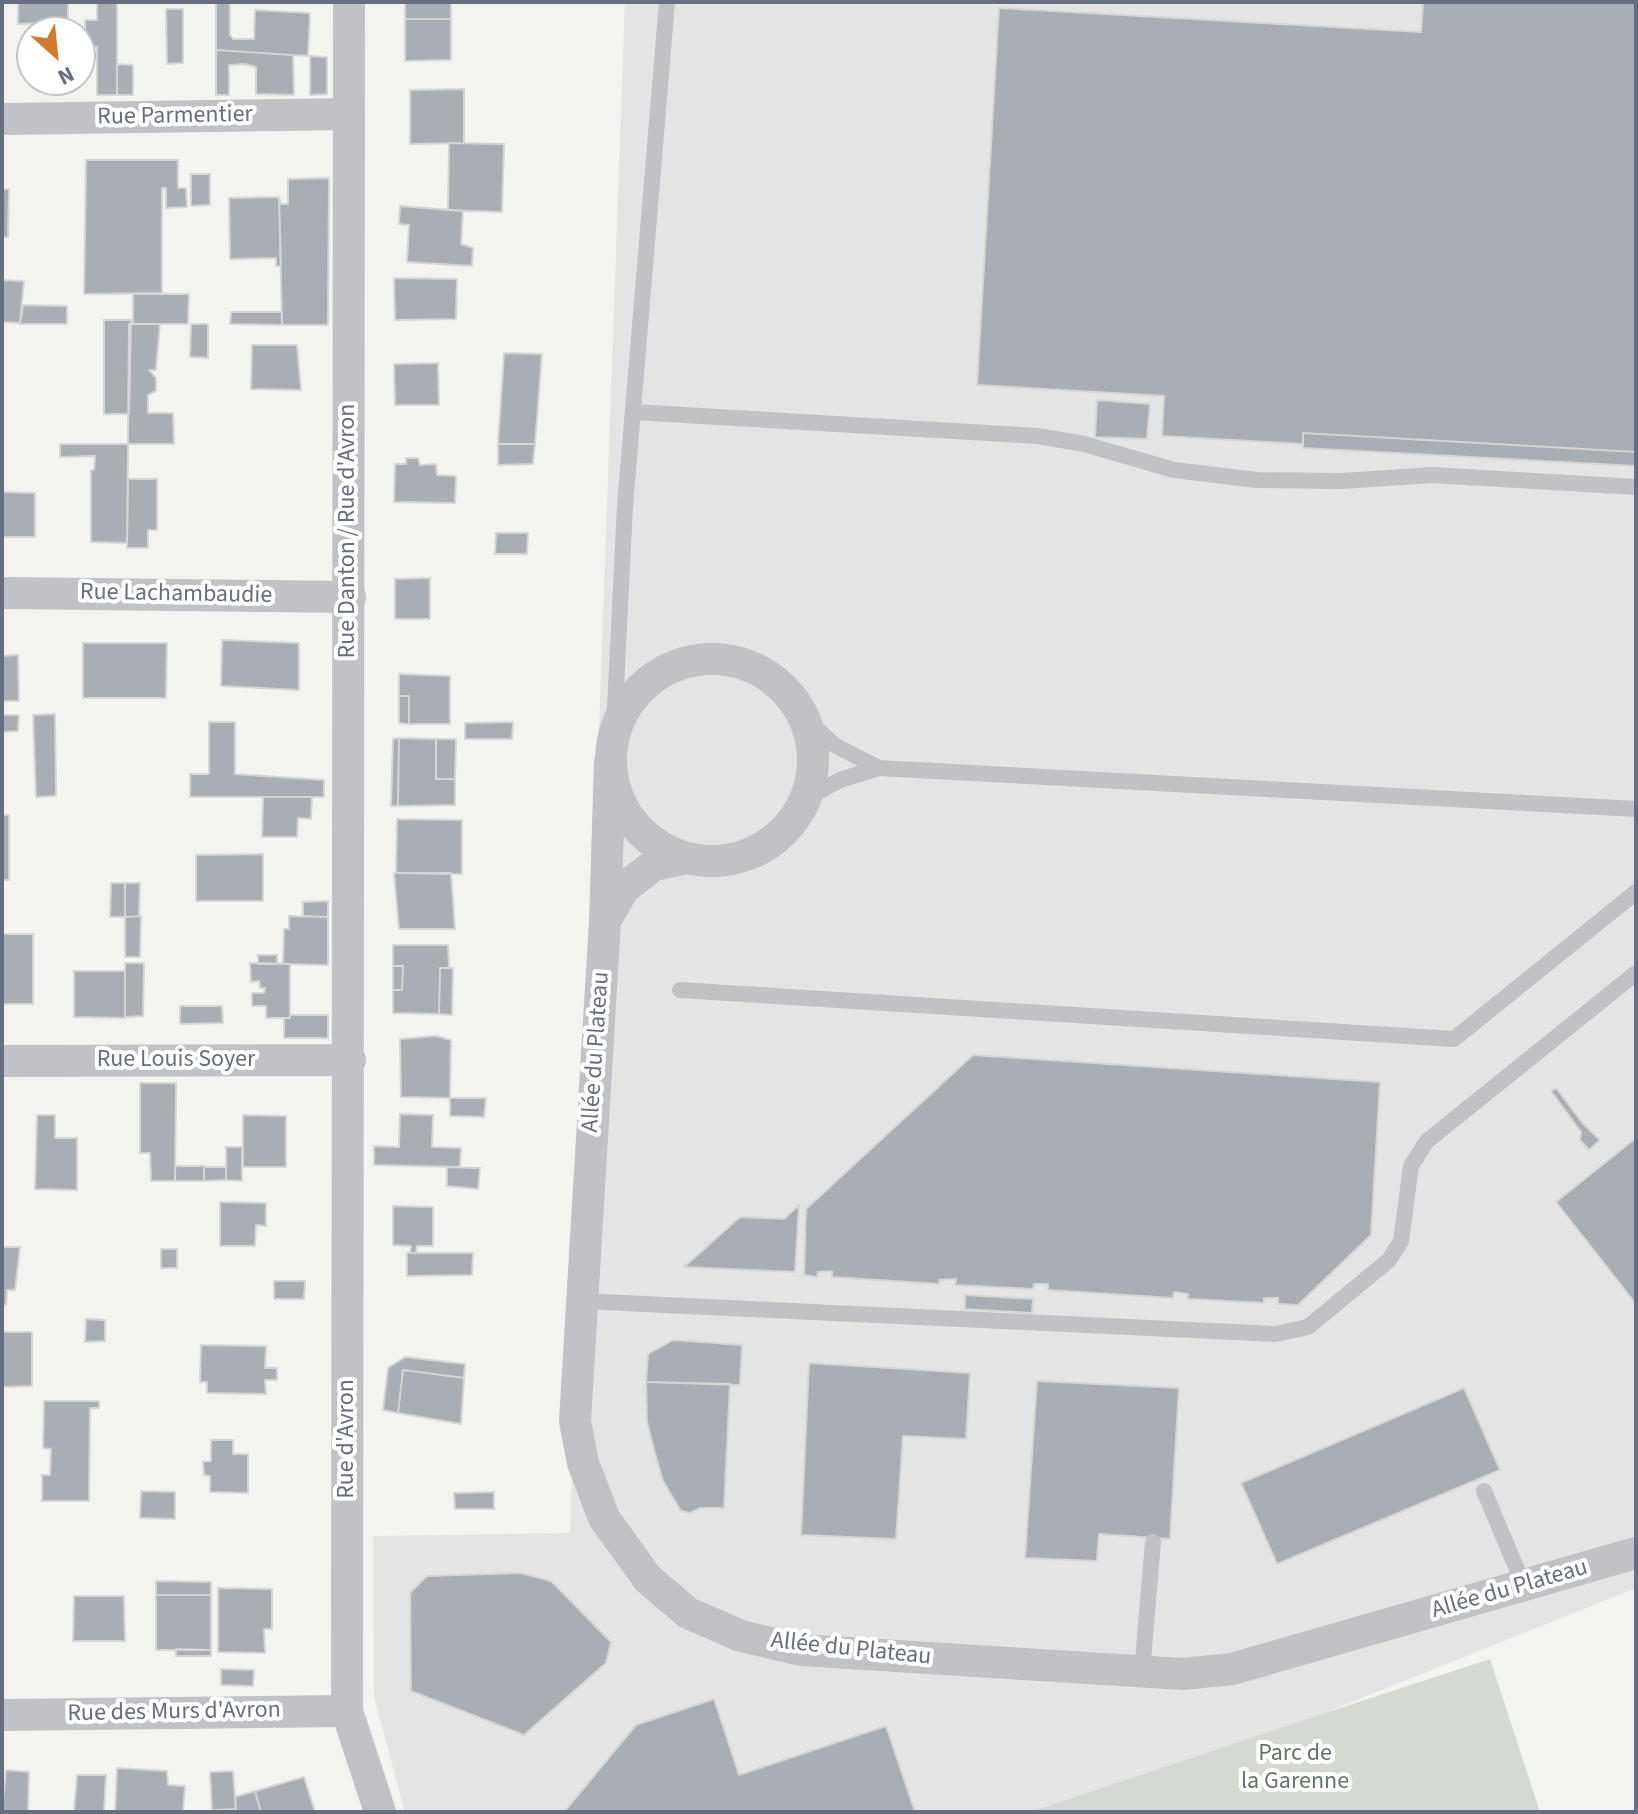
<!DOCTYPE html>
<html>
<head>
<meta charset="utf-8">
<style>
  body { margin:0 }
  #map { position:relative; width:1638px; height:1814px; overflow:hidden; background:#f3f4f0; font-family:"Source Sans 3",sans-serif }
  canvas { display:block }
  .frame { position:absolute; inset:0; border:4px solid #666e7f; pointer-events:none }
  .north { position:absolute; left:16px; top:16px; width:80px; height:80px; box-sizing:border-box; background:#fff; border:2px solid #c2c5cc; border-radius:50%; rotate:153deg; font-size:22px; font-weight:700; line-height:32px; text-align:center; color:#666e7f }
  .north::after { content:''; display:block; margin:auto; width:28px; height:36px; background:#d27932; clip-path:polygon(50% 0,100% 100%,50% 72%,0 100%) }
</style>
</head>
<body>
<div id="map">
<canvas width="1638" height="1814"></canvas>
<div class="frame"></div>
<div class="north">N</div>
</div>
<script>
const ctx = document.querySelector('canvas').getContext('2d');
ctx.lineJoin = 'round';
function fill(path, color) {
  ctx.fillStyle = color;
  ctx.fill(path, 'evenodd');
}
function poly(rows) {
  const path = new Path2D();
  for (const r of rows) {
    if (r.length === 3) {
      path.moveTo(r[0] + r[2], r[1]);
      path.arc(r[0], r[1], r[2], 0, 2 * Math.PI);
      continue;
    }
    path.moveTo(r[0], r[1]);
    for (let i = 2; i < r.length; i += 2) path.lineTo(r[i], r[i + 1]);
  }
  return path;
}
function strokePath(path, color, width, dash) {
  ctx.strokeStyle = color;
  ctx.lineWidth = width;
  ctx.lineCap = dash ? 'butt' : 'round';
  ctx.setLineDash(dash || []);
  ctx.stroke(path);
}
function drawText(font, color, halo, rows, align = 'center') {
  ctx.font = font + ' "Source Sans 3",sans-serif';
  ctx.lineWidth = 8;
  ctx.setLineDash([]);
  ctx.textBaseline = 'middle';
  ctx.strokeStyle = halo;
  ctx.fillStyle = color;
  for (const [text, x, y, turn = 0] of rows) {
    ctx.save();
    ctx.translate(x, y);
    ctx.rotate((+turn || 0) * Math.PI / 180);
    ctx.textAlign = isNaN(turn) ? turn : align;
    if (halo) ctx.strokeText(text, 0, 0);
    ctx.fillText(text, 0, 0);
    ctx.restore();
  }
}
fill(poly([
  [625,2,1636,2,1636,1588,1322,1714,1029,1812,405,1812,374,1697,373,1536,570,1533]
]), '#e4e4e4');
fill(poly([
  [1490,1659,1540,1812,1029,1812,1322,1714]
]), '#d4dad2');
const building = poly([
  [18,2,68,2,68,22,18,24,18,2],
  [97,2,117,2,117,95,97,95,97,47,85,47,85,20,97,20,97,2],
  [216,2,230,2,230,35,233,39,254,39,255,10,310,13,308,56,216,50,216,2],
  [405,2,451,2,451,19,405,19,405,2],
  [1423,2,1636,2,1636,452,1303,433,1303,444,1162,436,1164,396,977,385,999,8,1421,32,1423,2],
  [166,9,183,9,183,63,167,64,166,9],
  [405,19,451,19,451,60,405,61,405,19],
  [216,50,293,55,294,95,256,94,256,67,244,64,229,65,229,95,216,95,216,50],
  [310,56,327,57,327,94,310,95,310,56],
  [117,64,133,65,133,95,117,95,117,64],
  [464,89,464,143,410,144,410,90,464,89],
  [449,143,504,144,502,212,448,210,449,143],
  [86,160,178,160,178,188,186,188,187,207,166,208,166,188,162,188,162,293,84,294,86,160],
  [191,174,210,174,210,205,191,206,191,174],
  [329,178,328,325,282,325,279,197,281,204,288,204,288,179,329,178],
  [2,189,9,189,8,237,2,237,2,189],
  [279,197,281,266,276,266,276,258,230,259,229,198,279,197],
  [400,206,463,211,461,244,473,248,472,266,407,262,409,225,399,224,400,206],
  [394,278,457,279,456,319,395,320,394,278],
  [2,280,24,281,20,323,2,322,2,280],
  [133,294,189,294,188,324,133,324,133,294],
  [23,305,67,306,67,324,20,324,23,305],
  [231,312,282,312,282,325,230,324,231,312],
  [104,320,131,320,129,414,104,414,104,320],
  [129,324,160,324,156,370,149,370,156,378,156,391,148,395,148,413,173,413,174,444,128,444,129,324],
  [191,324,208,324,208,358,190,357,191,324],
  [252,345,297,345,301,390,251,389,252,345],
  [504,353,542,354,535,444,498,444,504,353],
  [438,363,439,405,395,405,394,364,438,363],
  [1097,400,1150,404,1147,439,1095,437,1097,400],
  [1303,433,1636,452,1636,466,1303,448,1303,433],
  [60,444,128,444,127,543,91,542,91,470,94,470,95,456,60,457,60,444],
  [498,444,535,444,533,464,498,465,498,444],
  [406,458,418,458,420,465,436,464,437,475,456,476,455,503,394,502,395,464,406,464,406,458],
  [128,479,157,479,157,530,148,530,148,548,127,548,128,479],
  [2,492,35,493,35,537,2,537,2,492],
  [496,533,528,533,527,554,495,554,496,533],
  [430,578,430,619,395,619,395,579,430,578],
  [222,640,299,643,299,690,221,686,222,640],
  [83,643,167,643,166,698,83,698,83,643],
  [18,655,19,701,2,701,2,656,18,655],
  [399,674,450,676,450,724,409,724,409,696,399,696,399,674],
  [399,696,409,696,409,724,399,723,399,696],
  [55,714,56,796,36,797,33,715,55,714],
  [2,715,19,715,18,731,2,732,2,715],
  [209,722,235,722,235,774,324,780,324,797,190,797,190,774,209,774,209,722],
  [513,722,512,739,465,739,465,723,513,722],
  [399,738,398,806,391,806,393,739,399,738],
  [399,738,436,739,436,779,455,779,455,805,398,806,399,738],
  [436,739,456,739,455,779,436,779,436,739],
  [263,797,312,797,311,819,298,818,297,837,262,837,263,797],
  [2,815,9,815,9,880,2,880,2,815],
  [397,819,462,820,462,874,396,873,397,819],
  [263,854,263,901,196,901,196,855,263,854],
  [394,873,451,873,455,929,399,929,394,873],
  [111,883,125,883,125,917,110,917,111,883],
  [125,883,140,883,139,916,125,917,125,883],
  [328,901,328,917,303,916,303,902,328,901],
  [141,916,140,957,125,957,125,917,141,916],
  [289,916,328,917,328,965,283,964,284,929,289,929,289,916],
  [2,934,33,934,33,1004,2,1004,2,934],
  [393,945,448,945,449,968,440,968,439,1014,393,1013,393,990,402,990,403,966,393,966,393,945],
  [258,955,277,955,277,964,258,964,258,955],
  [125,963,144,963,143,1016,125,1017,125,963],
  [250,963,290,964,290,1018,266,1018,266,1006,252,1006,252,993,264,993,265,988,260,988,259,981,251,982,250,963],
  [393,966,403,966,402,990,393,990,393,966],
  [440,968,453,968,452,1015,439,1014,440,968],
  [74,971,125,971,125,1018,74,1017,74,971],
  [180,1006,222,1006,223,1023,180,1024,180,1006],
  [290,1015,328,1015,328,1038,284,1038,284,1018,290,1018,290,1015],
  [436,1036,451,1040,450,1098,401,1097,400,1039,436,1036],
  [973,1055,1380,1082,1371,1235,1298,1305,1278,1304,1278,1298,1264,1298,1264,1303,1188,1299,1188,1294,1174,1292,1173,1298,1048,1290,1048,1284,1034,1284,1033,1289,955,1285,956,1279,939,1280,939,1284,832,1277,832,1271,818,1272,817,1277,804,1275,806,1209,973,1055],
  [140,1083,176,1083,175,1181,151,1181,150,1153,140,1153,140,1083],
  [1556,1088,1584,1125,1600,1140,1589,1150,1580,1140,1581,1132,1551,1091,1556,1088],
  [450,1098,486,1098,484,1117,450,1116,450,1098],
  [400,1114,433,1115,432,1147,461,1148,460,1167,374,1165,374,1146,399,1147,400,1114],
  [37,1115,55,1115,55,1138,77,1138,77,1190,35,1189,37,1115],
  [243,1115,286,1116,286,1167,243,1167,243,1115],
  [1636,1138,1636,1304,1556,1202,1636,1138],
  [226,1147,242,1147,242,1181,226,1180,226,1147],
  [175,1166,204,1166,204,1181,175,1181,175,1166],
  [204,1167,226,1167,226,1180,204,1181,204,1167],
  [447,1167,480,1168,478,1189,447,1186,447,1167],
  [220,1202,266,1203,266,1226,256,1225,255,1246,220,1246,220,1202],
  [799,1205,795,1272,684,1267,740,1217,784,1219,799,1205],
  [393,1206,433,1207,433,1246,417,1246,416,1253,410,1253,411,1246,393,1245,393,1206],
  [2,1247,20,1247,15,1290,7,1290,6,1305,2,1305,2,1247],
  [161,1249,177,1249,177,1268,161,1268,161,1249],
  [407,1253,473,1253,472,1275,407,1276,407,1253],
  [274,1281,305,1281,304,1299,274,1299,274,1281],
  [965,1295,1033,1299,1032,1313,965,1309,965,1295],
  [86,1319,105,1320,105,1341,85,1342,86,1319],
  [2,1332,32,1332,32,1386,2,1387,2,1332],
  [673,1340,742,1345,740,1385,646,1382,648,1354,673,1340],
  [201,1345,266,1346,265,1368,277,1368,277,1380,265,1380,266,1394,207,1393,207,1382,200,1382,201,1345],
  [405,1357,465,1364,464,1378,403,1370,398,1413,383,1410,388,1368,405,1357],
  [809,1363,970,1373,966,1439,903,1436,896,1539,801,1535,809,1363],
  [403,1370,464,1378,461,1424,398,1413,403,1370],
  [1037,1381,1179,1388,1170,1539,1099,1534,1097,1561,1025,1558,1037,1381],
  [646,1382,730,1384,724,1508,700,1508,690,1513,681,1511,663,1481,655,1453,647,1422,646,1382],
  [1464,1388,1500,1470,1277,1564,1241,1483,1464,1388],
  [44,1401,99,1401,99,1408,90,1408,89,1501,42,1501,42,1475,50,1475,51,1449,43,1448,44,1401],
  [211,1440,233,1440,233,1454,248,1454,248,1493,210,1492,210,1476,204,1475,203,1462,211,1461,211,1440],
  [141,1491,175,1492,175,1519,140,1518,141,1491],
  [494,1492,494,1509,455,1509,454,1493,494,1492],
  [521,1573,551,1581,611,1642,606,1663,524,1735,411,1691,410,1593,427,1576,521,1573],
  [156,1581,211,1582,211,1595,156,1595,156,1581],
  [218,1588,272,1589,272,1629,264,1629,265,1653,218,1652,218,1588],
  [156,1595,211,1595,211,1650,156,1650,156,1595],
  [74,1596,124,1596,125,1641,73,1641,74,1596],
  [176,1649,211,1650,211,1656,176,1656,176,1649],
  [221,1669,254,1670,253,1686,221,1685,221,1669],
  [714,1699,739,1775,886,1726,915,1812,564,1812,636,1725,714,1699],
  [117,1768,167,1771,168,1785,185,1786,183,1812,115,1812,117,1768],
  [6,1770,29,1772,28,1812,2,1812,6,1770],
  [233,1771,236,1809,212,1810,210,1772,233,1771],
  [77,1775,106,1775,104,1812,74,1812,77,1775],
  [304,1777,315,1812,261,1812,255,1791,304,1777],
  [255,1791,261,1812,236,1812,235,1797,255,1791]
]);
fill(building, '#a9adb4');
strokePath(building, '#d5d5d3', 2);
strokePath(poly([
  [634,412,1038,436,1084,444,1174,470,1257,480,1342,481,1432,475,1636,487],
  [805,719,836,746,879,768],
  [614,728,625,506,667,2],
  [807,798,840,780,879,768,1636,809],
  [680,990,1454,1039,1636,892],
  [581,1301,1276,1334,1308,1327,1389,1260,1401,1241,1411,1166,1427,1141,1636,973],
  [1484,1491,1524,1586],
  [1142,1672,1153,1542]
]), '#c0c2c6', 16);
strokePath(poly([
  [349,2,347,1711,380,1812],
  [2,119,349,114],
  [2,593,350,597],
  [712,760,101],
  [610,762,605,921,575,1421,583,1463,604,1518,648,1579,688,1613,741,1636,801,1650,1183,1674,1232,1669,1636,1553],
  [605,921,624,888,654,865,686,858],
  [2,1061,350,1060],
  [2,1715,347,1711]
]), '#c0c2c6', 32);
drawText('24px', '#666e7f', '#fff', [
  ["Rue Parmentier",175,117,-1],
  ["Rue Danton / Rue d'Avron",349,531,-90],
  ["Rue Lachambaudie",176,595,1],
  ["Allée du Plateau",597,1052,-86],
  ["Rue Louis Soyer",176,1061],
  ["Rue d'Avron",348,1439,-90],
  ["Allée du Plateau",1510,1590,-16],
  ["Allée du Plateau",851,1650,6],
  ["Rue des Murs d'Avron",174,1713,-1]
]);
drawText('24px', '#647764', '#fff', [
  ["Parc de",1295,1755],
  ["la Garenne",1295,1783]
]);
</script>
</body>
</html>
